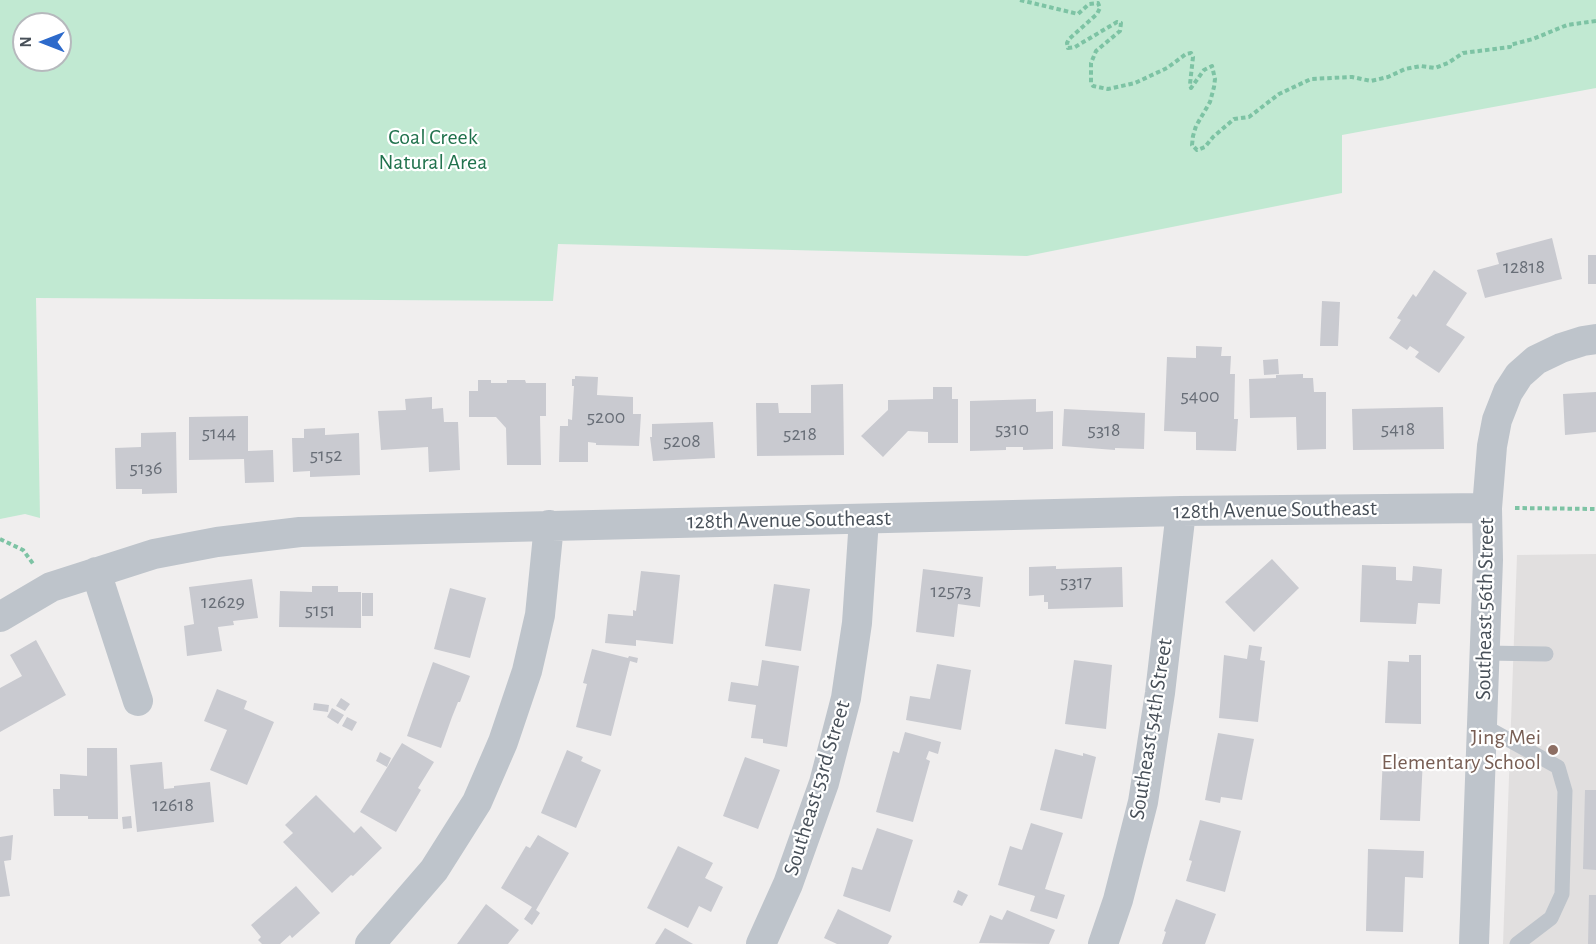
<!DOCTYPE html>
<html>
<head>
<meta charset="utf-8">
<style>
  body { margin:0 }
  #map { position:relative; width:1596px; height:944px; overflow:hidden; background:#f0eeee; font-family:"Alegreya Sans",sans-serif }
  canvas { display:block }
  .north { position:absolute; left:12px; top:12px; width:60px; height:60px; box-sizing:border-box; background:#fff; border:2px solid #b6b9bd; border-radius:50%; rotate:270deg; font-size:16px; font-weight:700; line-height:24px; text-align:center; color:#485059 }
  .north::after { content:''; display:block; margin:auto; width:21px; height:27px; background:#2d6acb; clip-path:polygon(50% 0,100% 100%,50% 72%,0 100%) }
</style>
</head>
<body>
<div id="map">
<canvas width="1596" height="944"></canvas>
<div class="north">N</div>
</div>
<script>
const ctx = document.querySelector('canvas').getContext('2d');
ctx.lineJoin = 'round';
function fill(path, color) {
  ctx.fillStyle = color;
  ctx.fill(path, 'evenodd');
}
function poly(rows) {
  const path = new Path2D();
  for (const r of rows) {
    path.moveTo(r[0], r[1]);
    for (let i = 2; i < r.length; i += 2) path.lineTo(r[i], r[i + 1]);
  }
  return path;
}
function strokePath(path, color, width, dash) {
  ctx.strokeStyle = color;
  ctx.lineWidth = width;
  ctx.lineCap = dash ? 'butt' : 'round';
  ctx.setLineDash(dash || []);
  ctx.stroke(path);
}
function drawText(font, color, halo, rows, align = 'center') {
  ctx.font = font + ' "Alegreya Sans",sans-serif';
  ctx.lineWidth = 4.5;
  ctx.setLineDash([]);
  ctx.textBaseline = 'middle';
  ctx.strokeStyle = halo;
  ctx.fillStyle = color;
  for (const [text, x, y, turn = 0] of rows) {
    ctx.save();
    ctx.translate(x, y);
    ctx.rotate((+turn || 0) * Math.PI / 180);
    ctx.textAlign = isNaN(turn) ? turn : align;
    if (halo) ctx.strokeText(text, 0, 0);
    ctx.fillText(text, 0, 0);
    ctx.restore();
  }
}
fill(poly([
  [1596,554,1596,944,1503,944,1517,555]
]), '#e1dfdf');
fill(poly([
  [0,0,1596,0,1596,88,1342,135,1342,193,1027,256,558,244,553,301,36,298,40,518,25,514,0,519],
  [24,24,60,24,60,60,24,60]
]), '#c1e9d2');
fill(poly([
  [1552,238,1562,279,1485,298,1477,270,1499,264,1496,253],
  [1588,255,1596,255,1596,284,1588,284],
  [1434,270,1467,293,1446,325,1465,337,1439,373,1415,357,1419,352,1410,346,1407,350,1389,338,1401,320,1397,318,1413,294,1416,297],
  [1322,301,1340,302,1338,346,1320,346],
  [1196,346,1222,347,1221,356,1231,356,1230,374,1235,374,1234,419,1238,419,1236,451,1196,450,1196,432,1164,431,1167,357,1196,358],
  [1278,359,1279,374,1264,375,1263,360],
  [1303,374,1303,378,1313,378,1314,392,1326,392,1326,449,1297,450,1296,417,1250,418,1249,379,1276,378,1276,375],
  [575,376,598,377,597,395,633,397,633,414,641,414,639,446,596,445,596,443,588,442,588,462,559,462,560,426,568,426,568,419,572,420,574,386,572,386,572,379,575,379],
  [478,380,491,380,491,383,507,383,507,380,525,380,526,383,546,383,546,416,540,416,541,465,507,465,506,428,496,417,469,417,469,391,478,391],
  [843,384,844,455,757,456,756,403,778,403,779,413,811,413,811,385],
  [933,387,952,387,952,399,958,399,958,443,928,443,928,432,908,431,883,457,861,436,888,410,888,400,933,399],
  [1596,392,1596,432,1565,435,1563,394],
  [432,397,432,409,443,408,444,422,458,422,460,470,429,472,428,447,381,450,378,411,406,410,405,399],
  [1036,399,1036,412,1053,411,1053,449,1023,450,1023,447,1006,447,1006,450,970,451,970,401],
  [1443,407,1444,449,1353,450,1352,409],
  [1064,409,1145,413,1144,449,1115,448,1115,450,1062,446],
  [248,416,248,451,273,450,274,482,245,483,244,459,189,460,189,417],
  [713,422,715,458,653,461,650,437,652,437,652,424],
  [325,428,325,435,359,433,360,475,310,477,310,471,293,472,292,438,304,438,304,429],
  [176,432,177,493,142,494,142,489,116,489,115,448,141,447,141,433],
  [1272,559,1299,588,1254,632,1225,602],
  [1362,565,1396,567,1396,580,1412,581,1413,566,1442,569,1440,604,1418,603,1416,624,1360,622],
  [1056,566,1056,569,1122,567,1123,607,1048,609,1048,602,1044,602,1044,595,1029,596,1029,567],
  [923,569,983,577,980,607,958,604,954,637,916,632],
  [641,571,680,575,673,644,636,640,636,646,605,643,608,614,633,616,633,610,636,611],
  [252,579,258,618,233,621,234,625,218,627,222,651,187,656,184,626,194,624,189,587],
  [774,584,810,589,801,651,765,646],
  [312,586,338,586,338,592,361,592,361,628,279,627,280,591,312,592],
  [450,588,486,598,470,658,434,649],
  [362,593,373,593,373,616,362,616],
  [36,640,66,695,0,732,0,688,22,676,10,655],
  [1249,645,1262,647,1260,660,1265,661,1258,722,1219,718,1224,655,1247,659],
  [592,649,628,658,629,656,638,658,637,663,630,661,611,736,576,727,587,684,583,683],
  [1409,655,1421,655,1421,724,1385,723,1388,661,1409,662],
  [762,660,799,666,787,747,763,743,763,739,751,738,756,705,728,701,731,682,758,686],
  [1074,660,1112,665,1106,729,1065,724],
  [433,662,470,676,460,702,458,702,452,717,441,748,407,736],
  [937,664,971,670,961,730,906,720,910,696,930,699],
  [217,689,247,701,244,709,274,722,247,785,210,770,227,730,204,721],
  [341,698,350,704,345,711,336,706],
  [314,703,329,705,328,712,313,710],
  [332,708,344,715,338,724,327,717],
  [347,717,357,722,352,731,342,726],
  [905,732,941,742,938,754,929,751,926,759,930,761,913,822,876,812,893,751,899,753],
  [1218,733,1254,739,1242,800,1221,797,1220,803,1205,800],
  [402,743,434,762,418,788,421,790,396,832,360,812],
  [87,748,117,748,118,819,88,819,88,816,54,816,53,789,60,789,60,774,87,776],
  [1055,749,1083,756,1083,753,1096,757,1082,819,1040,810],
  [567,750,583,757,581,761,601,770,576,828,541,813],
  [380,752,391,758,387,767,376,761],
  [745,757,780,770,758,829,723,816],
  [1383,757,1423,758,1420,821,1380,820],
  [162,762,164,789,174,788,174,786,210,782,214,822,137,832,130,765],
  [1585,790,1596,790,1596,870,1583,869],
  [316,795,354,833,361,826,382,848,353,876,351,875,332,893,283,842,293,833,285,825],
  [131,816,132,828,123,829,122,817],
  [1200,820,1241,831,1225,892,1186,881,1192,861,1189,860],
  [1031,823,1063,833,1045,889,1065,895,1057,919,1030,911,1035,896,998,885,1010,846,1022,850],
  [877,828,913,840,890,912,843,896,852,867,862,870],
  [13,835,11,860,4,861,10,896,0,897,0,837],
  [538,835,569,853,536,910,540,913,532,925,524,919,532,907,501,888,526,846,530,848],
  [678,846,713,863,705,878,723,887,711,912,699,906,688,928,647,908],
  [1368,849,1424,851,1423,878,1405,877,1403,932,1366,931],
  [296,886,320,913,292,938,290,935,280,944,262,944,258,940,261,937,251,925],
  [958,890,968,895,962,906,953,902],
  [1589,895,1596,895,1596,944,1588,944],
  [1176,899,1216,914,1205,944,1162,944,1166,932,1164,931],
  [486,904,519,930,508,944,457,944],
  [838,909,892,936,888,944,837,944,824,938],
  [1007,910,1055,930,1049,944,979,943,990,915,1002,920],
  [665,928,693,944,655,944]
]), '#c9cad0');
strokePath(poly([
  [1020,0,1078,14,1089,4,1098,3,1100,8,1097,14,1069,39,1067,43,1068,48,1075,47,1117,22,1121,23,1120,31,1096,51,1091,63,1091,83,1093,86,1108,89,1135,83,1167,68,1186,54,1191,53,1193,57,1190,84,1191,88,1204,70,1212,66,1215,79,1214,87,1210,102,1196,126,1193,136,1192,145,1197,150,1205,147,1213,137,1234,119,1249,117,1279,94,1311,79,1352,77,1371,81,1388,77,1405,69,1421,66,1435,68,1448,63,1463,53,1510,47,1510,45,1533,39,1567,25,1596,21],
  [1515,508,1596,509],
  [0,539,23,550,34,565]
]), '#7dc3a4', 4, [4.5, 3]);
strokePath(poly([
  [1485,653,1546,654],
  [1482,725,1558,767,1565,791,1562,894,1551,918,1517,944]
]), '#bec4cb', 15);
strokePath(poly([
  [96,572,138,701],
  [0,617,51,587,154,554,217,542,300,532,1181,511,1487,508],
  [370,944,434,870,477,802,503,742,527,671,540,615,549,525],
  [761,944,788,884,824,783,846,698,857,623,864,519],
  [1103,944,1118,900,1143,802,1160,693,1181,511],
  [1474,944,1488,560,1487,508,1492,446,1497,420,1508,392,1519,375,1536,360,1561,348,1583,341,1596,339]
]), '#bec4cb', 30);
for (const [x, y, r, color] of [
  [1553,750,6,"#8d6e63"]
]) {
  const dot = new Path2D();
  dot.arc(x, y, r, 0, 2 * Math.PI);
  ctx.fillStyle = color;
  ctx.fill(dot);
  strokePath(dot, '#fff', 2);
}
drawText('20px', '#686e77', null, [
  ["12818",1524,267],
  ["5400",1200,396],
  ["5200",606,417],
  ["5310",1012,429],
  ["5418",1398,429],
  ["5318",1104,430],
  ["5144",219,433],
  ["5218",800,434],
  ["5208",682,441],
  ["5152",326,455],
  ["5136",146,468],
  ["5317",1076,582],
  ["12573",951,591],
  ["12629",223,602],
  ["5151",320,610],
  ["12618",173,805]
]);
drawText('22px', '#21724d', '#fff', [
  ["Coal Creek",433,137],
  ["Natural Area",433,162]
]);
drawText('22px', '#485059', '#fff', [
  ["128th Avenue Southeast",1275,510,-1],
  ["128th Avenue Southeast",789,520,-1],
  ["Southeast 56th Street",1485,609,-89],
  ["Southeast 54th Street",1151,729,-81],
  ["Southeast 53rd Street",817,788,-73]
]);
drawText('22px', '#785e54', '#fff', [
  ["Jing Mei",1541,737],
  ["Elementary School",1541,762]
], 'right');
</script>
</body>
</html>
